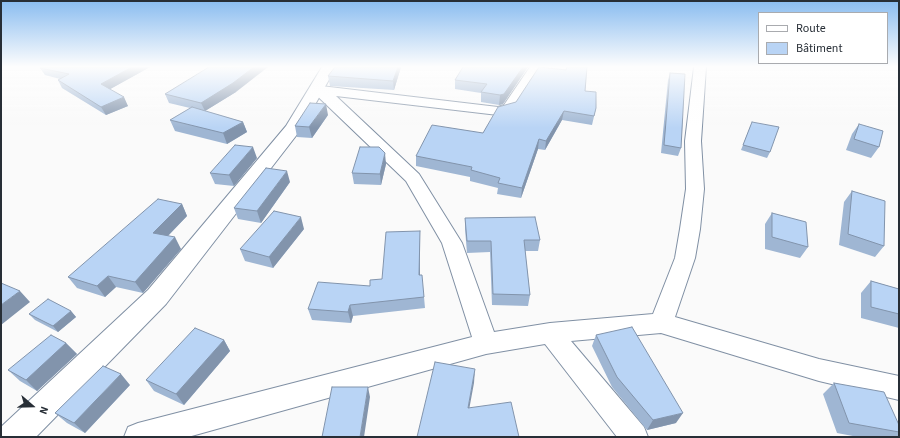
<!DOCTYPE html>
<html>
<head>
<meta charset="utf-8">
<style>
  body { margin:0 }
  #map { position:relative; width:900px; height:438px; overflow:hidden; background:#fafafa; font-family:"Source Sans 3",sans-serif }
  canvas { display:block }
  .frame { position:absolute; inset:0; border:2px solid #272e36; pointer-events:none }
  .legend { position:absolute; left:758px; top:12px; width:130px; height:52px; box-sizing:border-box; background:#fff; border:1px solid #a9abaf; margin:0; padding:5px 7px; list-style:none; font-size:12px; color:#272e36 }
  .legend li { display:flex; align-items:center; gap:8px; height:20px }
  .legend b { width:20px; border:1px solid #a9abaf }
  .north { position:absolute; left:12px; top:386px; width:40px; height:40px; -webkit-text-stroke:3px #fff; paint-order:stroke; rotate:110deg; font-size:11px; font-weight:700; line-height:16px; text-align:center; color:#272e36 }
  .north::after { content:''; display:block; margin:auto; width:14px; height:18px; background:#272e36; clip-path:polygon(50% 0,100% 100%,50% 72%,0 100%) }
</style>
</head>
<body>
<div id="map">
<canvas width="900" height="438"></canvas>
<div class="frame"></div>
<ul class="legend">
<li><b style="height:5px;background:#fff"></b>Route</li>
<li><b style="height:11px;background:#b9d4f5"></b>Bâtiment</li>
</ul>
<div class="north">N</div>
</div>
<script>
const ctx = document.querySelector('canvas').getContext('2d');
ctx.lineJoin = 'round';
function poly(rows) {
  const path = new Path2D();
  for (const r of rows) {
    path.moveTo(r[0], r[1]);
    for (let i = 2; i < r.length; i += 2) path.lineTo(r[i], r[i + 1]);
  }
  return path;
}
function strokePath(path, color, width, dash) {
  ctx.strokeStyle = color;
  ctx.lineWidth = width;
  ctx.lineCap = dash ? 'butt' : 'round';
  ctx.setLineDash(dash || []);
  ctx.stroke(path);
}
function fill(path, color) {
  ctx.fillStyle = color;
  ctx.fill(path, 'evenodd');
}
const minor = poly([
  [530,67,542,67,514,111,498,115,336,96,419,174,462,243,494,332,550,323,653,314,675,258,680,229,686,189,685,141,694,67,706,67,701,141,704,189,700,229,695,258,675,317,819,359,899,376,899,400,819,381,661,333,571,341,644,427,648,437,617,437,545,344,486,354,188,437,124,437,128,427,138,423,472,337,442,243,406,181,311,90,313,87,321,86,498,107,504,105,530,67]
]);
const tertiary = poly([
  [322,67,336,67,302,128,166,304,36,437,1,437,2,426,148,290,286,126,322,67]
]);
strokePath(minor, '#8090a4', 2);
strokePath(tertiary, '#8090a4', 2);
fill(minor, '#fff');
fill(tertiary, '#fff');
fill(poly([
  [150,67,110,89,128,106,106,115,62,88,58,80,60,79,45,75,40,68],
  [335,67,401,67,394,90,330,86,328,76],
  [463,67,528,67,503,104,499,105,481,102,481,93,455,89,455,80],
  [566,67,587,67,585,91,596,108,592,125,562,120,545,150,538,149,521,198,497,194,498,188,470,181,470,177,416,166,416,156,483,133,516,102,566,70],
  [670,73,681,148,678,156,661,153,668,80],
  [236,92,205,111,243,122,247,132,227,144,175,131,170,120,190,108,169,103,165,94],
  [328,115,312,138,297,137,295,126],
  [752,122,770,152,767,158,741,150],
  [859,124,879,147,871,158,846,150,852,134],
  [257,158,234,186,215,184,210,173],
  [386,164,381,185,354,184,352,173],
  [290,182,261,223,238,219,234,208],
  [852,191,884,246,875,257,839,245,844,202],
  [182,204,187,216,168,236,181,249,143,293,116,287,105,297,77,288,68,277],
  [772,213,808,247,800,258,765,249,765,224],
  [465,218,540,240,538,251,525,251,530,295,528,306,492,305,490,252,467,253,465,229],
  [304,229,273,268,245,261,240,249],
  [420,231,420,275,424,297,425,308,353,316,351,323,312,320,308,309,370,286,382,279],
  [871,281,899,289,899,328,861,318,861,293],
  [71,311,76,317,58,332,35,320,29,314],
  [596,335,676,423,647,430,612,387,592,346],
  [224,340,230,351,184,405,154,391,146,380],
  [66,343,77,354,37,391,20,381,8,370],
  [834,383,899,425,899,435,897,437,858,437,837,433,823,394],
  [130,385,85,433,67,423,55,413]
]), '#9fb6d3');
fill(poly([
  [132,67,150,67,105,92,101,84],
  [254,67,268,67,236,92,205,111,201,103],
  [398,67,401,67,394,90,393,81],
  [523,67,528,67,503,104,499,105,500,95],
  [124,97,128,106,106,115,101,107],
  [326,104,328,115,312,138,309,127],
  [564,111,562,120,545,150,546,141],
  [243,122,247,132,227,144,223,133],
  [539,139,538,149,521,198,522,188],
  [253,147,257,158,234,186,229,175],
  [385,153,386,164,381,185,380,174],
  [287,171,290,182,261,223,257,211],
  [182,204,187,216,160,244,153,233],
  [301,217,304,229,273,268,269,257],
  [420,231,420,287,419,275],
  [175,237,181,249,143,293,135,282],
  [108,276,116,287,105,297,97,286],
  [20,291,30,302,1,325,1,305],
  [350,305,353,316,351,323,348,312],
  [71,311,76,317,58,332,53,326],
  [224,340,230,351,184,405,176,394],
  [66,343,77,354,37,391,26,380],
  [475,369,474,383,467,421,468,408],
  [121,374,130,385,85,433,74,423],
  [368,387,370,397,364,437,360,437],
  [683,413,676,423,647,430,653,420]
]), '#8294ac');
const building = poly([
  [41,67,132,67,101,84,124,97,101,107,58,80,69,74,40,68,41,67],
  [209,67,254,67,233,83,201,103,165,94,209,67],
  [335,67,398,67,393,81,328,76,335,67],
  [463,67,523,67,504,94,500,95,481,92,487,84,455,80,463,67],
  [539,67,566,70,567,67,587,67,585,91,596,92,596,108,594,116,564,111,546,141,539,139,522,188,498,183,500,178,471,170,472,167,416,156,432,125,483,133,498,107,516,102,539,67],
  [670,73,685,74,681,148,664,145,670,73],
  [310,103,326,104,309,127,295,126,310,103],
  [192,107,243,122,223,133,170,120,192,107],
  [752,122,779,127,770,152,743,145,752,122],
  [859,124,883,131,879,147,854,139,859,124],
  [235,145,253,147,229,175,210,173,235,145],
  [360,147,379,147,385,153,380,174,352,173,360,147],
  [266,168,287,171,257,211,234,208,266,168],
  [852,191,885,201,884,246,848,234,852,191],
  [158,199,182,204,153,233,175,237,135,282,108,276,97,286,68,277,158,199],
  [274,211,301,217,269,257,240,249,274,211],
  [772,213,806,222,808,247,772,237,772,213],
  [535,217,540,240,524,240,530,295,493,294,491,241,467,241,465,218,535,217],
  [420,231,419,275,422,275,424,297,350,305,348,312,308,309,318,282,370,286,370,280,382,279,386,232,420,231],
  [871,281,899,289,899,314,871,307,871,281],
  [1,283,20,291,1,305,1,283],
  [48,299,71,311,53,326,29,314,48,299],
  [632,327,683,413,653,420,617,377,596,335,632,327],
  [195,328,224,340,176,394,146,380,195,328],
  [51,335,66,343,26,380,8,370,51,335],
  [435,362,475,369,468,408,511,402,519,437,417,437,435,362],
  [103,366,121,374,74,423,55,413,103,366],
  [834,383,884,392,899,425,899,432,849,423,834,383],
  [332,387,368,387,360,437,322,437,332,387]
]);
fill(building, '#b9d4f5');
strokePath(building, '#8294ac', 1);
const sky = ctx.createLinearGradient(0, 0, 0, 128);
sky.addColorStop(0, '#89bcf0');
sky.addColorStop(0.52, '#fdfdfd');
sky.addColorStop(1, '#fdfdfd00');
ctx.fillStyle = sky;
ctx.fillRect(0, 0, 900, 128);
</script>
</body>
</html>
